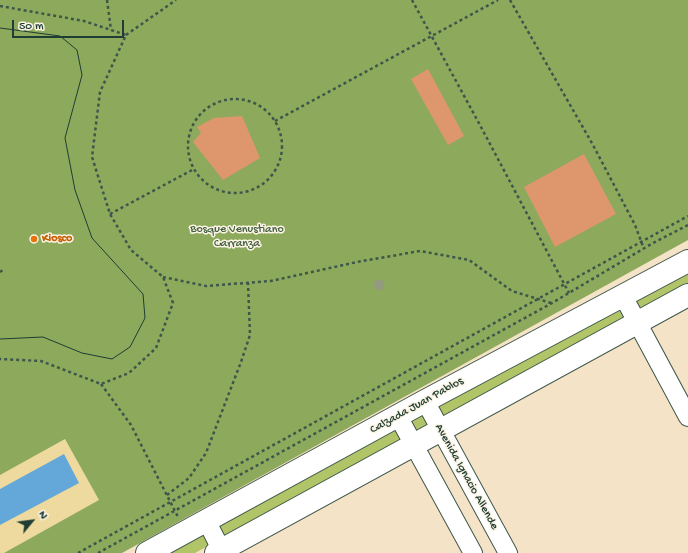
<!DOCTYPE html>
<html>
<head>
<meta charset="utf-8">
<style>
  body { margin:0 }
  #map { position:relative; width:688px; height:553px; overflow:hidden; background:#f4e3c6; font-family:"Gochi Hand",sans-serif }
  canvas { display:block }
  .north { position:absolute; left:12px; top:501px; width:40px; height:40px; -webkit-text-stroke:3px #fcf5e5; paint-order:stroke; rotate:61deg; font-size:11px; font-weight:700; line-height:16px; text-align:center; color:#1f3d34 }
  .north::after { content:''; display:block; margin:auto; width:14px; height:18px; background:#1f3d34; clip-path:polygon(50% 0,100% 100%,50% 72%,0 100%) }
  .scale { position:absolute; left:12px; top:20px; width:112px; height:18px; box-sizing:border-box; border:2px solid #1f3d34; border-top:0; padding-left:5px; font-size:12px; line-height:14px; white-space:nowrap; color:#1f3d34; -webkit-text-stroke:3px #fcf5e5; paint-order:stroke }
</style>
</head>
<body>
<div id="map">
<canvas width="688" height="553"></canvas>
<div class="north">N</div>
<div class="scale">50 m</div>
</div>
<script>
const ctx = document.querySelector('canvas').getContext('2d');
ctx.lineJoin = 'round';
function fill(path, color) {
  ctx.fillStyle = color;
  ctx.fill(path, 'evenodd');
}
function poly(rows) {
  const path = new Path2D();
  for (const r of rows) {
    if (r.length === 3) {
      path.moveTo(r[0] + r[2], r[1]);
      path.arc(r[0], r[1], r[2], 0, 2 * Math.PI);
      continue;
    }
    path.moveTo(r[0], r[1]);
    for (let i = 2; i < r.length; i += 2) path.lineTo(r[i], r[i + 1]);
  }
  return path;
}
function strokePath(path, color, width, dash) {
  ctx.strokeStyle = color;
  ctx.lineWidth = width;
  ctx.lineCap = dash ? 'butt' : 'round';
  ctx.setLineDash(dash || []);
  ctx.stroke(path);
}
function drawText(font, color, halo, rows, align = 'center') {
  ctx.font = font + ' "Gochi Hand",sans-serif';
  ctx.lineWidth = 3;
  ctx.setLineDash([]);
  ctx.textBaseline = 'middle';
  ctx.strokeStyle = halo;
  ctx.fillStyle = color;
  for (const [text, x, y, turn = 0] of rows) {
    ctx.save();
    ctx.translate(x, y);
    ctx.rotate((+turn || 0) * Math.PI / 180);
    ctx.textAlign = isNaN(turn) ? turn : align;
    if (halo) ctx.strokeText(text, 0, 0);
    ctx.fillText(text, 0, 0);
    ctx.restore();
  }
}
fill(poly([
  [688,263,688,285,195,553,155,553]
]), '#b2c468');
fill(poly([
  [0,0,688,0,688,240,122,553,0,553]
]), '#8daa5c');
fill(poly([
  [65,439,99,500,4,553,0,553,0,475]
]), '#eeda9e');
fill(poly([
  [64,454,79,483,0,525,0,489]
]), '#63a8d8');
fill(poly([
  [428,69,464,136,448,145,411,79],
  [242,116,260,158,223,180,193,142,201,133,197,127,214,118],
  [584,154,616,214,555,247,524,187]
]), '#de966d');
const street = poly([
  [623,296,688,417],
  [425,401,508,553],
  [398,416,473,553],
  [206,520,223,553]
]);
const secondary = poly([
  [147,553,425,401,688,261],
  [216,553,688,295]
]);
strokePath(street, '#3f564a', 20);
strokePath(secondary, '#3f564a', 24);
strokePath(poly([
  [107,0,111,30],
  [412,0,481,127,569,293],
  [510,0,593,145,635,225,644,249],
  [0,6,84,21,126,35,100,92,92,157,110,214,131,250,163,277,173,303,156,348,129,373,101,384,41,361,0,359],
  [126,35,176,0],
  [235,146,47],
  [275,121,498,0],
  [110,214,194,169],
  [0,272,4,269],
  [163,277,206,286,271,281,357,262,420,251,469,260,512,291,551,303],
  [101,384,131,425,178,517],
  [167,495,189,478,206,453,241,362,250,335,248,283],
  [78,553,688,216],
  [98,553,552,303,653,243,688,225]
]), '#3f564a', 2.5, [3, 3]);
strokePath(street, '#fff', 18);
strokePath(secondary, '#fff', 22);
strokePath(poly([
  [0,28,60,36,77,50,82,75,65,138,75,190,92,238,143,294,145,318,130,347,112,359,82,353,43,337,0,339]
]), '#1f3d34', 1);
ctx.fillStyle = '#939a7d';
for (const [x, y] of [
  [379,285]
]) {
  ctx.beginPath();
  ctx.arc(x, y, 5.5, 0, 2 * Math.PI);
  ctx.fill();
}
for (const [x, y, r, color] of [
  [34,239,4,"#e8710a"]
]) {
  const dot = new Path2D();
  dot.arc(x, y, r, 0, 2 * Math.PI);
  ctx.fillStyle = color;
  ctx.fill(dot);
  strokePath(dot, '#fcf5e5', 1.5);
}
drawText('12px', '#445f41', '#fcf5e5', [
  ["Bosque Venustiano",237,230],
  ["Carranza",237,244]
]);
drawText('bold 12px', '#c56008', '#fcf5e5', [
  ["Kiosco",42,239]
], 'left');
drawText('12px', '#1f3d34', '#fcf5e5', [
  ["Calzada Juan Pablos",417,406,-29],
  ["Avenida Ignacio Allende",466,477,61]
]);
</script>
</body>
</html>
